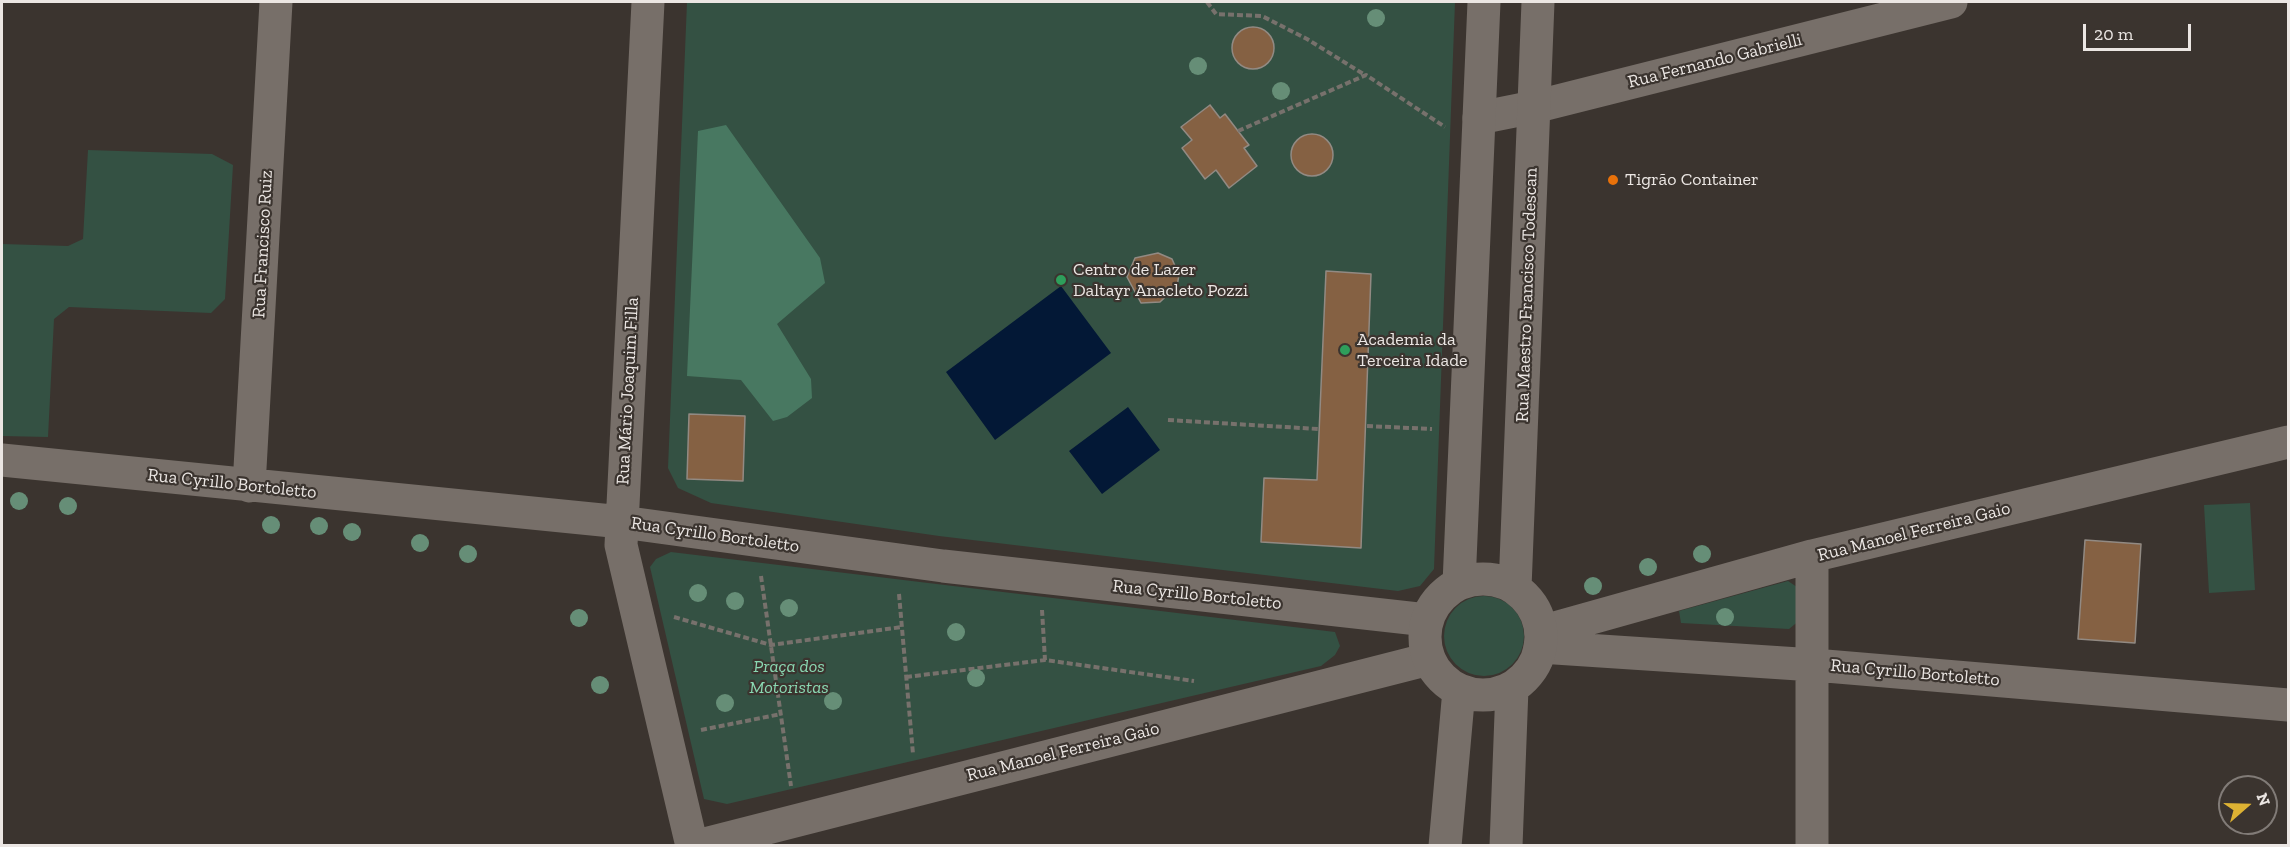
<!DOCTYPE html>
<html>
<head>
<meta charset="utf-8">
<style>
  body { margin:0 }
  #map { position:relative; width:2290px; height:847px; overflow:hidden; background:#3b342f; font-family:"Zilla Slab",serif }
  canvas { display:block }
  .frame { position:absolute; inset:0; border:3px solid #ebe6e3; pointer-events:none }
  .north { position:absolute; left:2218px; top:775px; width:60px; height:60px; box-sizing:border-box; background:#3b342f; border:2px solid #817b77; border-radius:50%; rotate:70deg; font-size:16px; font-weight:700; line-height:24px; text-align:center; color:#ebe6e3 }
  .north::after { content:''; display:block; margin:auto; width:21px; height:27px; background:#ddb233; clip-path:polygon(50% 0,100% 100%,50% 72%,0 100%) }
  .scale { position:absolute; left:2083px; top:24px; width:108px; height:27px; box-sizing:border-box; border:3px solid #ebe6e3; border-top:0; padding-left:8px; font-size:18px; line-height:21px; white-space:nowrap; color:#ebe6e3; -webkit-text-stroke:4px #3b342f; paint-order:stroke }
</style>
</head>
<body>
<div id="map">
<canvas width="2290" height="847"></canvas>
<div class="frame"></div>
<div class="north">N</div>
<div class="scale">20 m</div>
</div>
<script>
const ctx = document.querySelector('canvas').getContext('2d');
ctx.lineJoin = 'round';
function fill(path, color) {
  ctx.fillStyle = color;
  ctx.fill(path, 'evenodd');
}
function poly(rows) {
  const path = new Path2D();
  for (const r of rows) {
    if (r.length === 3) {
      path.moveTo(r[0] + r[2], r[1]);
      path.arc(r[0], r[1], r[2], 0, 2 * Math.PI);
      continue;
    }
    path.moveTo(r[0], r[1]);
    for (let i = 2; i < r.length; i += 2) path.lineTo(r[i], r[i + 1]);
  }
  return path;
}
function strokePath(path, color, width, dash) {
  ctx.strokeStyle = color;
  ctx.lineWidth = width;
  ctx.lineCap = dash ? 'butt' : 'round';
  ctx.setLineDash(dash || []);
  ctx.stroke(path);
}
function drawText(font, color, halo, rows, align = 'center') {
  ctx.font = font + ' "Zilla Slab",serif';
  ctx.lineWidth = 4.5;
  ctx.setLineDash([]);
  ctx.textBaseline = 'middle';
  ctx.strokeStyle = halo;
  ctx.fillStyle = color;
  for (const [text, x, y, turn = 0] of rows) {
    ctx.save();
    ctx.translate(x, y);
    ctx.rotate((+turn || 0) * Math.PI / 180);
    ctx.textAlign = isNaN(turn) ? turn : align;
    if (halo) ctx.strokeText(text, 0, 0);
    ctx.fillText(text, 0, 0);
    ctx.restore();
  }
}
fill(poly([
  [687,2,1455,2,1434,569,1420,586,1398,591,939,536,711,503,678,488,668,468],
  [88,150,212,154,233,165,225,299,211,313,69,307,54,319,48,437,2,436,2,244,68,246,83,239],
  [2250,503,2255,590,2209,593,2204,505],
  [671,552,1335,632,1340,646,1335,655,1321,666,727,804,704,799,650,567,656,559],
  [1788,581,1800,589,1800,620,1789,629,1681,623,1679,611],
  [1484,636,40]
]), '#345143');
fill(poly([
  [726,125,820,258,825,283,777,324,811,379,812,398,787,417,773,421,741,380,687,376,698,131]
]), '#487861');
fill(poly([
  [1061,286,1111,353,995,440,946,372],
  [1128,407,1160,450,1102,494,1069,451]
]), '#031836');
const building = poly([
  [1253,48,21],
  [1210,105,1220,118,1225,114,1238,131,1249,145,1244,148,1257,166,1229,188,1216,170,1205,179,1182,148,1192,140,1181,127,1210,105],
  [1312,155,21],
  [1158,253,1172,259,1179,275,1177,286,1160,302,1141,303,1127,277,1135,258,1158,253],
  [1326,271,1371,274,1361,548,1261,542,1264,478,1317,480,1326,271],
  [689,414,745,416,743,481,687,479,689,414],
  [2085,540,2141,544,2135,643,2078,639,2085,540]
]);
fill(building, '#856143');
strokePath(building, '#928a83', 1.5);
strokePath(poly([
  [1207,2,1216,14,1262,16,1307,39,1365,75],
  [1238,131,1366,75,1445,127],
  [1168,420,1318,429],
  [1367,426,1432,429],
  [761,576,791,786],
  [899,594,913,754],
  [1042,610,1045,660],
  [674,617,771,645,902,627],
  [906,677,1045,660,1194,681],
  [701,730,781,714]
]), '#77716c', 4, [6, 3]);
strokePath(poly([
  [648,2,621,545,692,846],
  [1479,118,1534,107,1951,2],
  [2,460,622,522,943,566,1427,620],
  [249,486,276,2],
  [1812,556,1812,846],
  [1541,632,1812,556,2288,442],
  [1540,647,1814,665,2288,705],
  [697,846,1429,659]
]), '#776f69', 33);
strokePath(poly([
  [1483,637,58],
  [1459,584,1484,2],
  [1515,588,1538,2],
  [1445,846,1459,690],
  [1506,846,1512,688]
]), '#776f69', 33);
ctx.fillStyle = '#668e77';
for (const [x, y] of [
  [1376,18],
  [1198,66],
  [1281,91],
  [19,501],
  [68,506],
  [271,525],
  [319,526],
  [352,532],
  [420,543],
  [468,554],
  [1702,554],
  [1648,567],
  [1593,586],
  [698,593],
  [735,601],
  [789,608],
  [1725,617],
  [579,618],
  [956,632],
  [976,678],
  [600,685],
  [833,701],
  [725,703]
]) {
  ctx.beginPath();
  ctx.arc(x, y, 9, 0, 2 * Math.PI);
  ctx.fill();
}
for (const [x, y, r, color] of [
  [1613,180,6,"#e8710a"],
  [1061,280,6,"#2e9e5b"],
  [1345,350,6,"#2e9e5b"]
]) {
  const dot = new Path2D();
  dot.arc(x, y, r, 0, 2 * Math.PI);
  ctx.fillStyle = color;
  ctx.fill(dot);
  strokePath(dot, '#3b342f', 2);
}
drawText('18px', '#ebe6e3', '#3b342f', [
  ["Rua Fernando Gabrielli",1715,61,-14],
  ["Rua Francisco Ruiz",263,244,-87],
  ["Rua Maestro Francisco Todescan",1527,295,-88],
  ["Rua Mário Joaquim Filla",628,391,-87],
  ["Rua Cyrillo Bortoletto",232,484,6],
  ["Rua Manoel Ferreira Gaio",1914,532,-14],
  ["Rua Cyrillo Bortoletto",715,535,8],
  ["Rua Cyrillo Bortoletto",1197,595,6],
  ["Rua Cyrillo Bortoletto",1915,673,5],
  ["Rua Manoel Ferreira Gaio",1063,752,-14]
]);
drawText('18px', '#ebe6e3', '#3b342f', [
  ["Tigrão Container",1625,180],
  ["Centro de Lazer",1073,270],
  ["Daltayr Anacleto Pozzi",1073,291],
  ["Academia da",1357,340],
  ["Terceira Idade",1357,361]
], 'left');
drawText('italic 18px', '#8ad8b2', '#3b342f', [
  ["Praça dos",789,667],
  ["Motoristas",789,688]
]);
</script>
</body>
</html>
